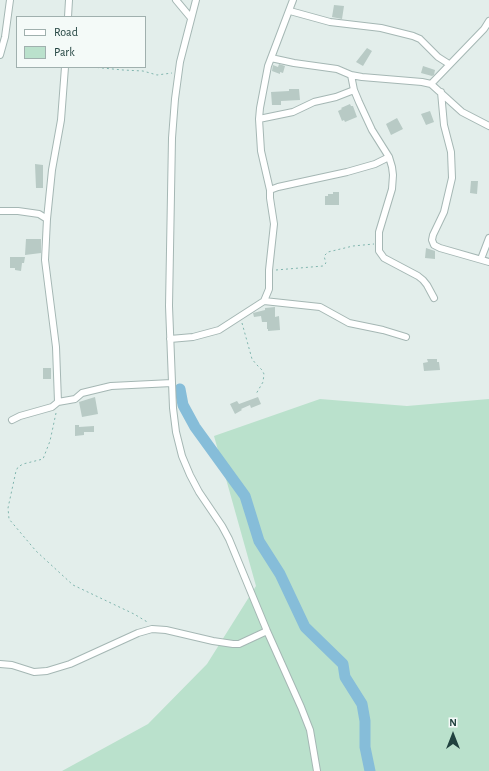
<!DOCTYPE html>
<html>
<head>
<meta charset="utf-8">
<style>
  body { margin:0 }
  #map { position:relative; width:489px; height:771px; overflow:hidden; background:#e3eeeb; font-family:"Alegreya Sans",sans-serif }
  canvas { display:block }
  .legend { position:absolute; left:16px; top:16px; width:130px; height:52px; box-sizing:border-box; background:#f4faf8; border:1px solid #a0b0ae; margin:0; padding:5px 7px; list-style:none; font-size:12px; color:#21423f }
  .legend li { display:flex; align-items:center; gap:8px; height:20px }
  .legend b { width:20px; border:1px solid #a0b0ae }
  .north { position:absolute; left:433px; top:715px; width:40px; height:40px; -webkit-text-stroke:3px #f4faf8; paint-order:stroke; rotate:0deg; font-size:11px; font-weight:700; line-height:16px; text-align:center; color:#21423f }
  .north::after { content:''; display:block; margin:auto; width:14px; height:18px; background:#21423f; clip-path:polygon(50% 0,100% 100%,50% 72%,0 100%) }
</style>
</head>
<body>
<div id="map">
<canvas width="489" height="771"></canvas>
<ul class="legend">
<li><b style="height:5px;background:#fff"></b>Road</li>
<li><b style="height:11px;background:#bae1cc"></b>Park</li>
</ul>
<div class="north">N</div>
</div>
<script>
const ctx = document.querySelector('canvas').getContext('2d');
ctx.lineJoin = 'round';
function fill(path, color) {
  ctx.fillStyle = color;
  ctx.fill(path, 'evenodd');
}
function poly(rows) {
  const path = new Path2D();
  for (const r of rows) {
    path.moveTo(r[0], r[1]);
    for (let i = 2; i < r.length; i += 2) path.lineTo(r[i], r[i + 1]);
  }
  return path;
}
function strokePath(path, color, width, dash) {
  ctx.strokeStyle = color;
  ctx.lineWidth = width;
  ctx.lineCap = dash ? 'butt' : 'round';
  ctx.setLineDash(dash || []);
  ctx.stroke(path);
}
fill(poly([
  [320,399,407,406,489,399,489,771,62,771,148,724,207,664,256,586,214,436]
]), '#bae1cc');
strokePath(poly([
  [180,389,183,405,195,427,245,496,259,541,280,574,305,627,343,664,345,677,362,704,365,721,365,747,370,771]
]), '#86bdd9', 11);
fill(poly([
  [334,5,344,6,342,19,332,17],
  [367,48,372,51,363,66,356,62],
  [279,64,285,66,283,73,280,72,280,74,272,71,273,65,278,67],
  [423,66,435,70,434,75,432,76,421,73],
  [289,89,299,89,300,100,281,101,281,105,272,105,271,92,289,91],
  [350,104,351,106,353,106,357,117,345,122,344,120,342,121,338,111,342,109,341,108],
  [430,111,434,122,426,125,421,114],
  [397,118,403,129,391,135,386,124],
  [35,164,43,165,43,188,36,188],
  [471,181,478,181,477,194,470,193],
  [333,192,339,192,339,205,325,205,325,196,328,196,328,194,333,194],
  [26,239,41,239,41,253,25,255],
  [426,248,435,251,435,259,425,258],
  [10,257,25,257,24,263,22,263,21,271,15,270,15,268,10,268],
  [275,307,275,317,279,316,280,330,268,331,268,329,267,329,267,322,262,322,261,316,254,317,253,313,265,310,265,308],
  [427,359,437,359,437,362,439,362,440,370,424,371,423,363,428,362],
  [43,368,51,368,51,379,43,379],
  [95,397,98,414,82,417,79,402],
  [258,397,261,404,251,408,250,405,241,409,242,410,235,414,230,404,237,401,239,404],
  [75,425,79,425,79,427,94,426,94,432,84,432,84,435,75,436]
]), '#b8cac5');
const street = poly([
  [176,0,191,18],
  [196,0,180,62,175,99,172,138,169,306,173,408,176,432,182,456,190,475,199,492,222,526,229,539,267,631,301,707,310,730,317,771],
  [290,11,330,22,381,28,413,36,420,39,438,57,449,64],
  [68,17,69,0],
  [0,55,5,37,10,0],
  [271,58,294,63,337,69,351,75,362,77,422,82,431,84,462,112,489,126],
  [351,75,354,90,359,102,372,130,389,157,392,167,393,175,392,189,379,232,379,251,384,258,418,276,423,280,427,285,434,298],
  [431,84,484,29,489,21],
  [441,92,444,125,451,152,452,178,444,212,433,235,432,240,434,245,440,248,489,262],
  [259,119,293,112,314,102,336,97,354,90],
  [270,190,261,151,259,119,260,108,268,66,293,0],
  [0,211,18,211,39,214,47,219,45,260,56,347,58,402,52,407,20,416,12,420],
  [47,219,52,170,61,120,65,67],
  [481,259,489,238],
  [264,301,320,307,349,323,383,330,406,337],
  [170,339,193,337,219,330,264,301,269,289,269,270,274,224,270,198,270,190,278,187,347,172,375,164,389,157],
  [58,402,75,399,82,393,111,386,172,383],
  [0,664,12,665,34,672,47,671,70,664,138,633,152,629,166,630,213,641,233,644,239,644,267,631]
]);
strokePath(street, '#a5b7b4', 8);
strokePath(poly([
  [92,67,123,70,143,71,157,75,172,73],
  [276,270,323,266,326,263,324,256,328,252,353,246,374,244],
  [242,323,252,359,256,364,262,370,264,374,263,382,256,394],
  [56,413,50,441,43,459,23,464,18,467,16,471,8,508,9,519,36,551,73,585,134,614,149,623]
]), '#80b5ae', 1, [2, 3]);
strokePath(street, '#fff', 6);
</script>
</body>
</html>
